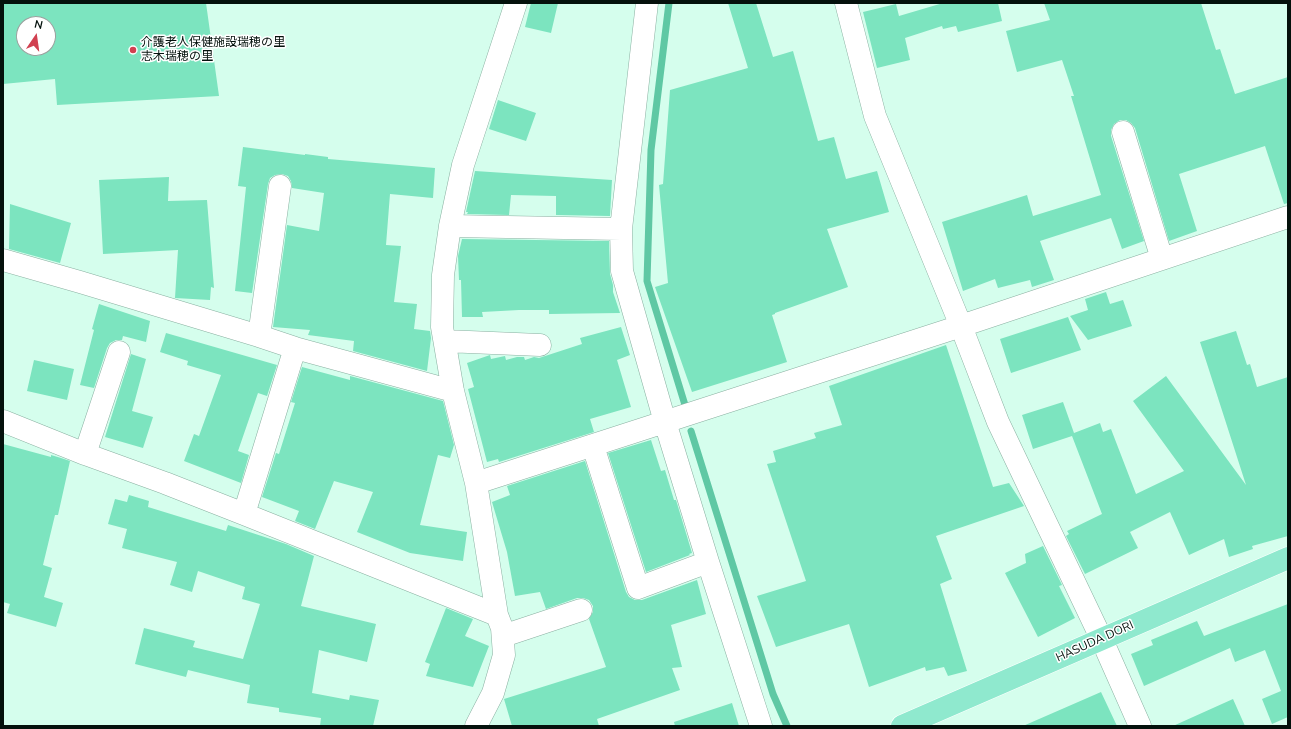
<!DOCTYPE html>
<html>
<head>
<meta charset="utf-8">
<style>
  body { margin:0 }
  #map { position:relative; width:1291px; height:729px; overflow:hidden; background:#d5feed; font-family:"Nunito Sans",sans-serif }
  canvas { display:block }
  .frame { position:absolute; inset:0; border:4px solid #04110c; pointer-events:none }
  .north { position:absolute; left:16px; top:16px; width:40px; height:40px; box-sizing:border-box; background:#fff; border:1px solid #9ba09e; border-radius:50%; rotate:13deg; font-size:11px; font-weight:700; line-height:16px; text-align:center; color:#04110c }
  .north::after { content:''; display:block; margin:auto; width:14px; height:18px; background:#d14151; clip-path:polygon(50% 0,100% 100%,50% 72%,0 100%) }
</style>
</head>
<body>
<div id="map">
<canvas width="1291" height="729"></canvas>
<div class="frame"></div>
<div class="north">N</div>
</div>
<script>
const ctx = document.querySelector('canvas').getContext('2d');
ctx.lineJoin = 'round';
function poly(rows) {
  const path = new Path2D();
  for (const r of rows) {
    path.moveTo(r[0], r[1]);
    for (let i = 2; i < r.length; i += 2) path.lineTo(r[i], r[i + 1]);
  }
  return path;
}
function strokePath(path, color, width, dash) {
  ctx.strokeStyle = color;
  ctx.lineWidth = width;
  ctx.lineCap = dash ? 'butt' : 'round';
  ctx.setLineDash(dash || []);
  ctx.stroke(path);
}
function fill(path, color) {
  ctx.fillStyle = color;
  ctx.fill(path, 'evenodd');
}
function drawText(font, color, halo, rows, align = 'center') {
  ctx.font = font + ' "Nunito Sans","Noto Sans JP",sans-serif';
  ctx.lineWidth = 3;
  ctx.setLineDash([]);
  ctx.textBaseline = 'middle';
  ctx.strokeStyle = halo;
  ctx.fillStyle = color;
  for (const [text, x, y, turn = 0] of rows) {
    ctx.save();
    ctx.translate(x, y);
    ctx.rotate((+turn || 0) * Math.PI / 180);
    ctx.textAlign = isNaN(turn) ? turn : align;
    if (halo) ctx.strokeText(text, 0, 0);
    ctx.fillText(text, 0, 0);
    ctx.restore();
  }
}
strokePath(poly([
  [669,3,651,150,647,281,685,405],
  [691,431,773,694,787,726]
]), '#5fc8a4', 7);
fill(poly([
  [3,3,206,3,219,96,57,105,55,79,3,84],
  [24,24,48,24,48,48,24,48],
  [531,3,558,3,551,33,525,27],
  [728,3,756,3,773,57,793,51,818,141,834,137,846,179,877,171,889,212,827,229,848,287,775,313,775,314,772,315,787,362,692,392,655,287,668,283,659,185,663,184,670,90,748,68],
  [943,3,998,3,1002,21,958,32,956,26,943,29,942,26,905,38,910,60,877,68,863,12,896,4,899,16],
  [1044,3,1201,3,1216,50,1220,49,1235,94,1288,77,1288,203,1284,204,1265,146,1179,174,1197,231,1169,241,1135,128,1131,123,1126,120,1120,120,1114,124,1111,130,1111,136,1144,241,1122,249,1111,218,1040,241,1054,280,1032,287,1030,280,998,288,995,279,963,291,942,222,1027,195,1033,216,1101,195,1071,96,1074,96,1062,60,1017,72,1006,31,1050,20],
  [498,100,536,113,526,141,489,129],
  [243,147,305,155,305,154,328,157,328,159,435,168,433,198,390,194,386,245,401,246,394,302,417,304,414,329,430,331,431,338,427,371,353,351,354,341,308,335,310,330,273,327,287,225,319,231,324,193,292,188,291,181,288,176,282,174,275,175,270,178,268,184,252,293,235,291,246,187,238,186],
  [475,171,612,180,610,216,556,215,556,196,511,195,509,215,467,214,468,212,466,212],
  [169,177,168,201,207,200,214,288,211,287,210,300,175,298,178,250,103,254,99,180],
  [10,204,71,223,60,263,9,249],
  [462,239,609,241,610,274,613,285,613,292,620,313,549,314,549,310,519,310,482,312,483,317,462,317,461,280,459,280,458,256],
  [1106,292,1110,304,1123,300,1132,326,1088,340,1070,316,1088,310,1085,299],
  [99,304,150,321,146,342,123,336,122,340,116,340,110,343,107,348,94,388,80,385,94,330,92,329],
  [1068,317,1081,350,1011,373,1000,339],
  [621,327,630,355,617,360,631,407,590,419,594,432,499,462,498,459,487,462,468,389,474,387,467,363,490,355,491,359,505,356,506,360,517,357,524,357,525,360,534,357,539,358,582,344,580,338],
  [1236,331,1247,365,1250,364,1257,387,1288,377,1288,536,1252,546,1253,549,1229,557,1224,539,1189,555,1170,512,1130,532,1138,548,1085,574,1066,536,1069,534,1067,531,1102,514,1072,436,1033,449,1022,415,1063,402,1074,433,1100,423,1103,432,1111,429,1136,494,1184,471,1133,401,1166,376,1246,485,1200,342],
  [166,333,277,365,267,396,258,393,238,451,249,455,241,483,184,461,194,434,199,436,221,375,187,365,188,361,160,352],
  [946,345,993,487,1009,483,1024,506,936,536,952,579,940,584,967,671,948,676,944,667,926,671,925,667,869,687,849,624,776,647,757,596,806,581,767,464,776,462,773,451,816,438,814,433,842,425,829,386],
  [131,354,146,359,132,411,153,417,143,448,105,437],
  [34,360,74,369,67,400,27,391],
  [302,367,350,380,350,376,443,401,454,445,450,458,438,455,420,525,467,532,463,561,410,553,357,532,373,492,334,481,315,529,295,521,299,511,262,497,276,453,279,454,295,403,291,402],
  [651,440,661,471,665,470,674,500,676,500,692,553,689,554,690,555,646,572,608,453],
  [3,444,51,457,51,455,61,458,70,461,58,515,55,515,43,565,52,568,44,597,63,603,56,627,7,613,10,604,3,602],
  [585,461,626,592,629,597,635,600,642,600,697,580,706,614,671,625,682,667,672,668,680,690,597,719,599,726,512,726,504,699,606,667,589,619,593,612,593,606,589,600,583,598,577,598,546,609,540,592,515,596,507,552,492,502,510,495,507,486],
  [129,495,149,501,148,507,226,531,228,525,286,544,314,556,301,606,376,624,367,662,319,650,312,693,349,700,350,695,379,700,373,726,320,726,321,718,279,712,279,708,247,703,250,685,188,670,186,677,135,664,144,628,195,641,193,647,243,659,260,604,242,599,245,587,198,571,192,592,170,585,177,562,122,548,127,529,108,524,115,499,127,502],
  [1043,546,1062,585,1059,586,1075,618,1038,637,1005,573,1026,563,1025,554],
  [1288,604,1288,717,1272,724,1262,699,1281,691,1265,650,1235,662,1230,648,1144,686,1131,654,1153,645,1151,640,1197,621,1204,636],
  [446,608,473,619,465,636,489,646,473,687,426,676,430,664,425,662],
  [1101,692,1117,726,1023,726],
  [1233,699,1245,726,1173,726],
  [732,703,739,726,675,726,674,722]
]), '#7ce4bf');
const minor = poly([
  [647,3,621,229,622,271,665,422,708,562,761,726],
  [846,3,875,116,961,326,998,422,1102,640,1140,726],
  [1123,132,1162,259],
  [450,226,621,229],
  [3,260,80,282,259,336,295,348,453,391],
  [259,336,280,186],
  [445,341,540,345],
  [3,421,85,454,165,483,244,514,497,615],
  [593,446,638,588,708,562],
  [85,454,119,352],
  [476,483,961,326,1288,217],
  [244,514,295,348],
  [503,636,581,610],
  [476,726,493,693,504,655,502,628,497,615,476,483,453,391,442,327,443,275,450,226,463,165,516,3]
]);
const major = poly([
  [902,726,1288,558]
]);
strokePath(minor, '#8ab0a1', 23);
strokePath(major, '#fff', 23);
strokePath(minor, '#fff', 22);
strokePath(major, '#8fe9ce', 22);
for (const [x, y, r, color] of [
  [133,50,4,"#d14151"]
]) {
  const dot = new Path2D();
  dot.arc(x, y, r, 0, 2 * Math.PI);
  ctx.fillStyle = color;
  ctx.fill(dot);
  strokePath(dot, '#fff', 1.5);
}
drawText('12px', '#04110c', '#fff', [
  ["介護老人保健施設瑞穂の里",141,43],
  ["志木瑞穂の里",141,57]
], 'left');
drawText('12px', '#04110c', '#fff', [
  ["HASUDA DORI",1095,642,-24]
]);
</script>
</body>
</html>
